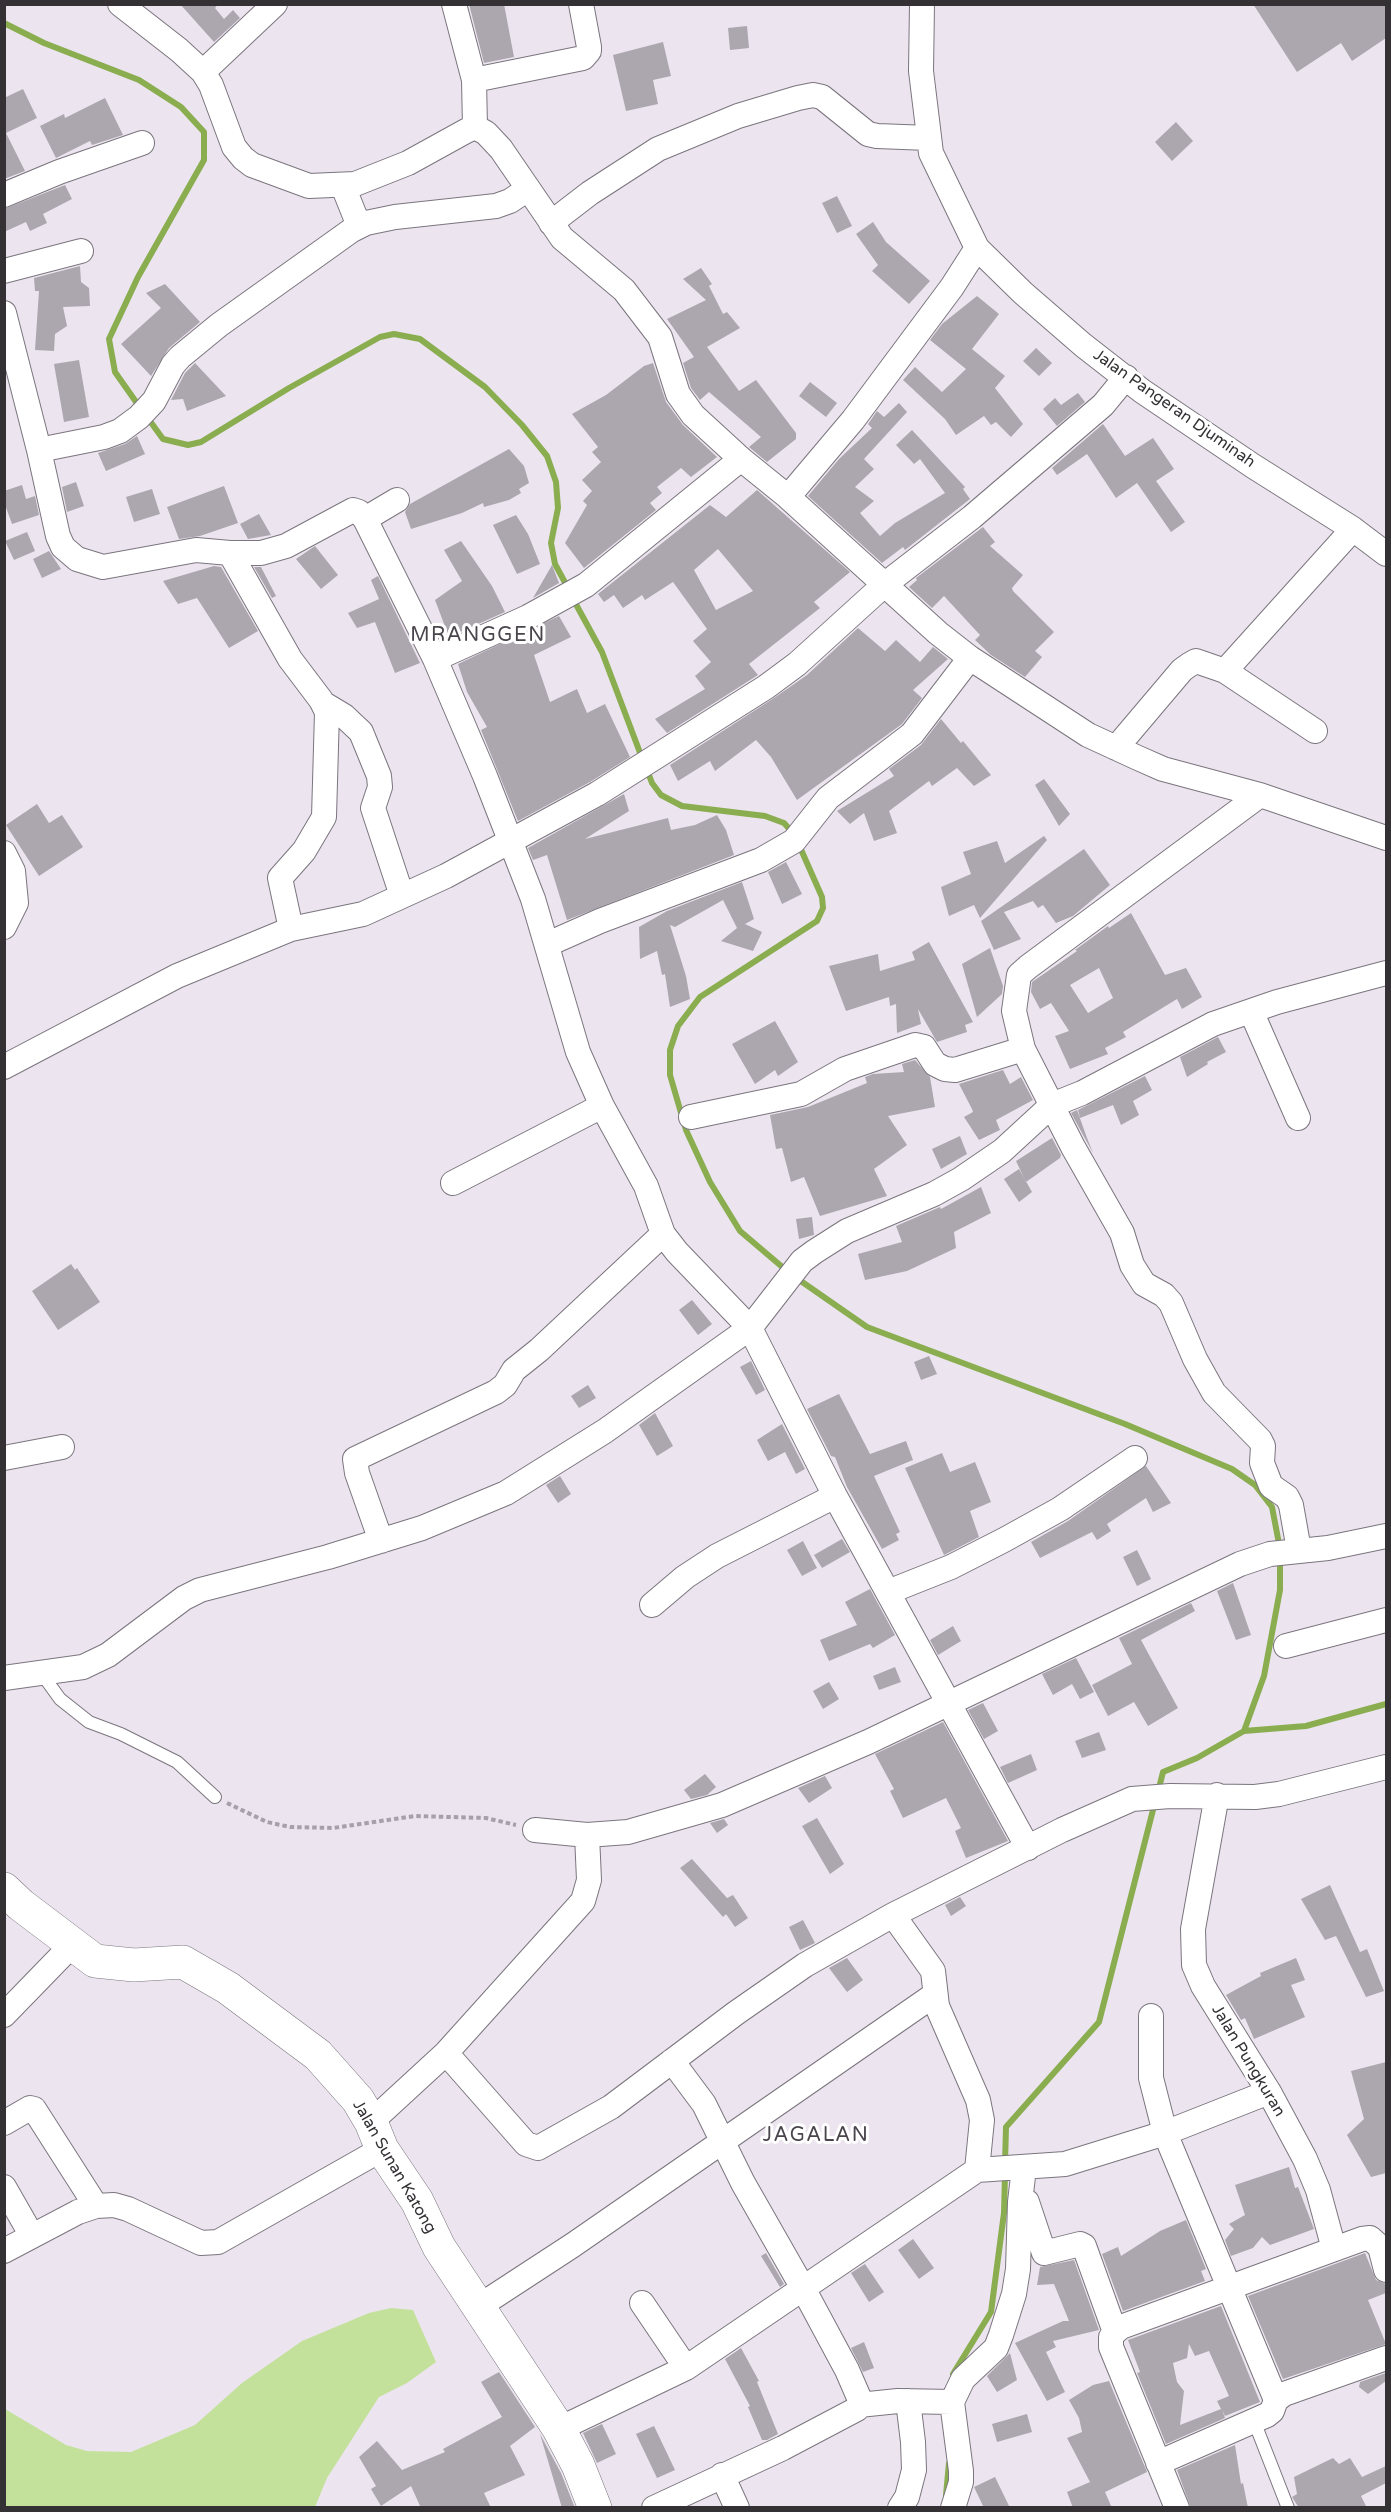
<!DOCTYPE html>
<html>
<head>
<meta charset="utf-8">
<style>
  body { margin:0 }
  #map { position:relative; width:1391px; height:2512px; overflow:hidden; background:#ece5ef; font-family:"Varela Round",sans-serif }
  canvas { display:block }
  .frame { position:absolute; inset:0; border:6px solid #343135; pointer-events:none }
</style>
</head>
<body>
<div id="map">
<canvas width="1391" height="2512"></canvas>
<div class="frame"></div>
</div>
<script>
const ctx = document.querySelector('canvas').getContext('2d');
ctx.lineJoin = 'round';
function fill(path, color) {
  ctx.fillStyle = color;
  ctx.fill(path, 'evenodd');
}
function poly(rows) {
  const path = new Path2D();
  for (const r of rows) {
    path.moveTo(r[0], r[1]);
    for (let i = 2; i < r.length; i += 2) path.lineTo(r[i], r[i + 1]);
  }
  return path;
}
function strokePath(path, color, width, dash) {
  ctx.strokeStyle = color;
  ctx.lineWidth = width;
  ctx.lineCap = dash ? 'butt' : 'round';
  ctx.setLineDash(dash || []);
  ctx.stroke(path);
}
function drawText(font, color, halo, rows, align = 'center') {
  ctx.font = font + ' "Varela Round",sans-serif';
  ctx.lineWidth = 6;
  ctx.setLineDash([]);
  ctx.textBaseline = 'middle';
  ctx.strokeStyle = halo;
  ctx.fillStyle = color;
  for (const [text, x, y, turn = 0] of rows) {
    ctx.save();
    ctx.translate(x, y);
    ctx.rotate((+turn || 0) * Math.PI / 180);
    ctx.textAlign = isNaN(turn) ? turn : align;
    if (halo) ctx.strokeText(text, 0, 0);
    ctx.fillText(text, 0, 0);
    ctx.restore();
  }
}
fill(poly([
  [391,2308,413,2310,436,2362,407,2383,379,2397,327,2478,315,2507,5,2507,5,2409,66,2445,87,2451,131,2452,195,2425,242,2383,302,2341,369,2313]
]), '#c4e19c');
strokePath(poly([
  [4,23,44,43,139,80,181,107,204,132,204,160,138,277,109,339,115,372,141,409],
  [147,417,163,439,188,445,201,442,289,388,380,337,394,334,420,339,485,387,522,425,547,456,556,482,558,508,551,543,555,564,568,588],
  [572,597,602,652,642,758],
  [647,770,652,783,661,795,682,806,765,816,784,823,793,833],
  [787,1271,740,1231,710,1182,686,1130,670,1075,670,1050,678,1026,700,997,817,921,823,908,822,897,799,845],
  [795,1277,867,1327,1125,1424,1232,1469,1255,1485,1272,1507,1280,1549],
  [1244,1731,1264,1676,1280,1590,1280,1559],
  [1158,1792,1163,1772,1197,1758,1244,1731,1306,1726,1386,1704],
  [1005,2164,1006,2127,1099,2022,1155,1802],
  [953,2374,991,2312,1004,2213,1005,2174],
  [946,2495,949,2463]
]), '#8aad50', 6);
fill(poly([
  [180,4,218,4,215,8,224,19,233,10,240,18,214,42],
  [469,4,504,4,514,57,484,63],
  [1253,4,1386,4,1386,38,1352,61,1341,43,1297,72],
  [747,26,749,48,730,50,728,28],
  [663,42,671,76,653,80,658,104,626,111,613,55],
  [23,89,37,118,6,133,25,171,4,179,4,98],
  [105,98,123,135,92,145,90,141,56,158,40,126,64,114,65,118],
  [1176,122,1193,141,1172,161,1155,142],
  [65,185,72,199,43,214,47,223,30,231,26,222,4,232,4,209],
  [837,196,852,226,837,233,822,203],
  [873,222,886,242,930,281,909,304,872,271,878,265,856,234],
  [80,266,81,282,89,288,90,306,63,307,67,326,55,334,54,351,35,350,39,291,35,291,34,278],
  [701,268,712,284,709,286,723,314,727,312,740,328,707,347,739,391,756,380,796,433,796,439,767,462,749,447,761,437,709,392,700,400,691,388,683,363,694,357,667,319,706,300,683,279],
  [165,284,200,322,169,348,151,376,121,344,161,308,146,293],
  [977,296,999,314,972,349,1005,376,995,388,1023,424,1011,437,996,422,991,425,984,416,956,435,945,419,903,380,915,367,942,392,966,369,930,340,942,324],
  [1036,348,1052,363,1039,376,1023,361],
  [79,360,89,417,64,422,54,364],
  [195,363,226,396,187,411,183,399,171,400,185,373],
  [653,363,666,402,683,425,717,457,691,477,681,468,657,487,662,493,650,503,656,510,584,568,565,543,587,505,583,501,592,491,582,480,601,462,592,452,598,447,572,414,606,395,644,366],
  [810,382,837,403,826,417,799,396],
  [1078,393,1085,402,1057,426,1043,409,1055,398,1061,405],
  [899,403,907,412,864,459,874,469,855,487,874,501,860,513,880,536,895,523,945,493,920,459,914,464,896,445,912,430,965,487,963,489,970,499,905,550,903,547,882,563,808,496,839,459,872,428,868,424,877,411,884,417],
  [1103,424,1125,456,1153,438,1174,469,1156,481,1185,522,1171,532,1137,483,1116,498,1087,454,1057,475,1052,468],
  [137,436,145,454,106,471,98,453,125,444],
  [509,449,524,466,529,483,519,489,521,493,509,500,484,507,483,503,462,513,411,529,405,512,410,504],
  [76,482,84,506,67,512,62,487],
  [22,485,26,499,35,496,39,515,12,524,4,502,4,491],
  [224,486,238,523,200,536,179,539,167,507],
  [152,489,160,514,134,522,126,497],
  [757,490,850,572,814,602,820,608,749,664,758,675,667,733,655,719,705,689,695,676,711,662,693,641,707,629,673,582,645,600,642,595,623,608,614,595,604,602,598,594,710,505,726,517],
  [718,549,753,591,716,610,694,570],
  [259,514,271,535,248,539,240,524],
  [516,515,528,534,540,564,517,574,493,525],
  [983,527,995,542,990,546,1023,575,1012,588,1013,591,1054,632,1035,651,1042,657,1025,677,991,655,975,640,980,635,944,596,932,608,909,587,917,580,916,578],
  [27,532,35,551,14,560,5,541],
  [461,541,492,586,505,612,449,637,435,600,462,581,444,550],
  [315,546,338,575,321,589,296,559],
  [49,551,61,569,42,578,33,559],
  [552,565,559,583,533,598],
  [214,566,221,567,258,631,229,648,197,598,178,604,163,581],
  [254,567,261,567,276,596,272,598],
  [378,576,420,663,395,673,375,622,357,628,348,613,379,599,371,580],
  [559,616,571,637,534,655,550,702,577,689,587,713,605,704,630,757,590,782,518,821,481,730,487,727,467,692,458,664],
  [858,628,885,651,896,640,920,662,933,647,948,659,913,690,922,698,902,724,797,800,771,757,756,740,715,771,710,761,678,781,670,765,774,698,807,675],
  [941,719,961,743,963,741,991,775,974,786,957,768,932,786,929,781,889,811,897,833,874,841,864,813,850,824,837,811,894,776,889,769,921,745],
  [1044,779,1070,814,1059,826,1035,785],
  [624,794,629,811,585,839,668,818,671,830,695,825,717,815,726,830,734,855,567,920,547,855,533,860,528,848],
  [37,804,49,823,62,815,83,847,39,876,6,825],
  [1044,836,1047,840,980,918,974,905,949,916,941,887,971,874,963,852,997,841,1005,863],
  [1084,849,1110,885,1073,916,1056,923,1043,905,1038,908,1033,901,1004,912,1021,939,994,950,981,921],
  [786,862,802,894,782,904,768,872],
  [742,882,754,919,745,924,762,932,753,951,721,941,737,928,723,900,675,927,670,925,686,976,690,999,670,1007,665,974,662,975,657,951,640,959,639,927,667,911],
  [1131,913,1165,975,1186,968,1202,997,1182,1009,1177,999,1123,1032,1126,1037,1105,1048,1108,1054,1070,1069,1055,1036,1069,1031,1051,1003,1040,1009,1031,992,1032,982,1077,951,1075,950,1108,926,1109,928],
  [1099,968,1113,998,1088,1013,1070,985],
  [929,942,973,1022,965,1025,967,1032,937,1042,918,1009,921,1024,897,1033,896,1004,890,1006,889,997,846,1011,829,966,878,954,880,971,915,960,912,952],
  [990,948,1003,986,1002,994,977,1017,962,964],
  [775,1021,798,1062,778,1076,775,1070,755,1084,732,1044],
  [1218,1037,1226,1052,1207,1062,1208,1064,1187,1077,1180,1057],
  [915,1060,930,1077,935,1107,888,1116,907,1145,874,1169,887,1196,820,1216,804,1177,791,1182,782,1148,776,1149,770,1115,808,1107,867,1083,865,1077,873,1074,904,1072,902,1064],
  [1003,1070,1010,1084,1021,1077,1033,1100,996,1120,1000,1130,979,1140,964,1117,973,1112,972,1109,959,1084],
  [1145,1076,1152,1090,1133,1101,1139,1115,1121,1125,1113,1105,1080,1118,1078,1110],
  [1077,1110,1087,1138,1093,1153,1071,1113],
  [960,1136,967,1154,941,1169,932,1149],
  [1052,1138,1061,1155,1060,1158,1026,1182,1016,1161],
  [1019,1169,1032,1192,1019,1202,1004,1179],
  [981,1187,991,1213,954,1232,956,1248,907,1271,865,1280,858,1254,902,1242,896,1226,940,1207,941,1209],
  [812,1217,814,1235,799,1239,796,1219],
  [71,1264,75,1270,77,1268,100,1302,58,1330,32,1291],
  [692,1300,712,1324,698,1335,679,1310],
  [929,1356,937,1374,921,1380,914,1362],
  [751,1361,765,1390,756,1395,740,1367],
  [588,1385,596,1398,579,1408,571,1396],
  [839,1394,870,1454,906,1441,913,1460,874,1476,900,1532,896,1534,899,1540,882,1549,847,1487,835,1457,831,1456,807,1409],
  [655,1413,673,1446,657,1456,639,1425],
  [782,1424,805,1469,796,1474,785,1452,768,1461,757,1440],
  [942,1453,950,1472,975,1462,991,1502,970,1511,979,1537,944,1555,905,1468],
  [1146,1466,1171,1503,1153,1512,1146,1498,1107,1524,1111,1531,1097,1540,1092,1532,1040,1558,1031,1542,1068,1521],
  [560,1476,571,1494,558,1503,546,1485],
  [842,1539,850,1552,822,1568,814,1555],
  [803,1541,817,1568,802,1576,787,1550],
  [1137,1550,1151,1579,1137,1586,1123,1557],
  [1233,1583,1251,1635,1236,1640,1217,1591],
  [870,1589,895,1635,873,1648,870,1644,829,1661,820,1640,857,1625,845,1602],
  [1191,1603,1195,1611,1141,1640,1178,1708,1148,1726,1134,1702,1108,1716,1092,1685,1132,1664,1119,1638],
  [953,1626,961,1641,938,1655,930,1640],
  [1076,1658,1094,1692,1080,1699,1072,1684,1053,1695,1042,1674],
  [895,1667,901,1682,879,1690,873,1676],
  [829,1682,839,1699,823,1709,813,1691],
  [983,1703,998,1731,984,1739,968,1710],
  [943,1722,1008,1841,966,1858,955,1831,961,1828,946,1798,903,1818,890,1791,894,1789,875,1754],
  [1099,1732,1106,1750,1082,1758,1075,1741],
  [1031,1754,1037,1770,1008,1783,1000,1767],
  [705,1774,716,1787,707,1795,691,1799,684,1790],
  [825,1776,832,1788,809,1803,798,1788],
  [817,1818,844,1864,830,1874,802,1826],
  [724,1819,728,1825,717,1833,710,1823],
  [692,1859,727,1898,733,1895,748,1918,735,1927,726,1914,723,1917,680,1868],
  [1330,1885,1360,1952,1367,1949,1384,1991,1366,1997,1336,1936,1325,1940,1301,1899],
  [960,1897,966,1906,951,1916,945,1905],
  [803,1920,815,1943,800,1950,789,1927],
  [847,1958,863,1980,847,1992,829,1968],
  [1296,1958,1305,1980,1291,1985,1305,2017,1254,2039,1245,2018,1241,2020,1226,1995,1261,1976,1260,1973],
  [1386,2062,1386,2173,1371,2177,1347,2135,1364,2119,1351,2071],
  [1289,2167,1295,2188,1298,2187,1314,2229,1270,2245,1262,2237,1253,2248,1231,2256,1225,2240,1234,2229,1229,2224,1245,2215,1235,2185],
  [1186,2220,1206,2269,1201,2271,1205,2281,1123,2311,1102,2254,1118,2247,1121,2256,1160,2231],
  [913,2239,934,2268,919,2279,898,2250],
  [766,2253,784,2284,780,2287,761,2256],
  [1365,2253,1376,2280,1386,2284,1386,2293,1368,2300,1386,2344,1283,2379,1248,2296],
  [1074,2260,1099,2330,1053,2341,1056,2347,1046,2352,1065,2392,1047,2401,1015,2343,1063,2321,1069,2321,1054,2284,1037,2285,1040,2267],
  [865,2264,884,2292,869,2302,851,2273],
  [1221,2306,1260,2402,1225,2416,1222,2410,1225,2418,1166,2444,1137,2373,1140,2372,1128,2340],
  [1189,2344,1195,2356,1209,2351,1229,2396,1217,2401,1221,2409,1180,2425,1184,2391,1177,2382,1173,2363,1187,2358],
  [864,2342,874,2368,863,2372,851,2348],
  [741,2348,759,2381,757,2382,778,2434,767,2440,762,2440,748,2407,750,2406,725,2359],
  [1010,2353,1017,2380,997,2392,987,2376],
  [499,2372,535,2427,510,2446,525,2475,484,2493,491,2508,421,2508,411,2486,381,2506,371,2489,376,2486,359,2457,377,2441,402,2470,445,2452,443,2449,502,2417,481,2382],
  [1386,2373,1386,2381,1368,2394,1359,2387,1360,2382],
  [1109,2381,1147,2472,1105,2492,1112,2508,1073,2508,1067,2492,1090,2482,1067,2438,1082,2432,1079,2418,1069,2400,1093,2385],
  [1027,2414,1032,2432,997,2442,992,2424],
  [602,2424,616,2454,597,2463,583,2433],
  [654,2426,675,2470,657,2478,636,2434],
  [540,2434,561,2473,575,2508,562,2508],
  [1235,2445,1241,2484,1243,2483,1248,2508,1191,2508,1177,2470],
  [1333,2458,1339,2464,1350,2458,1362,2477,1386,2466,1386,2483,1361,2496,1367,2508,1299,2508,1292,2497,1297,2494,1294,2477],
  [995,2477,1010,2508,984,2508,974,2487]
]), '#aca6af');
const lane = poly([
  [42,1674,60,1699,89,1722,121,1734,177,1762,215,1797],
  [1254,2421,1288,2508]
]);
const street = poly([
  [120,4,179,50,203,72,211,85,234,147,243,158,252,165,309,186,355,184,408,163,466,131,475,127,486,133,501,149,562,238,624,290,660,337,678,394,693,415,741,459,788,497,938,633,970,658,1088,735,1138,758,1163,769,1260,795,1386,838],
  [454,4,474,80,475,127],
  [922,4,921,71,931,153,977,248,1023,293,1083,345,1142,391,1253,466,1353,529,1386,554],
  [203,72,275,4],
  [474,80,583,58,589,51,589,47,581,4],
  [343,186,359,226],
  [4,195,59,172,142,143],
  [551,223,590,193,658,149,738,116,798,98,813,95,822,97,868,134,877,136,929,138],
  [4,271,81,251],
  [4,313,39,450,58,536,63,547,77,559,103,567,196,550,230,553,261,553,286,546,353,510,359,512,365,519,435,659,485,776,533,899,578,1052,602,1106,646,1186,663,1234,677,1252,750,1328,835,1496,1028,1848],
  [39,450,104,437,120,431,139,417,154,401,173,365,180,357,219,325,352,230,366,223,395,217,496,206,510,201,528,189],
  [788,497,853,420,952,287,977,248],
  [365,519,397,500],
  [230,553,290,659,321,700,327,712,324,817,304,851,280,878,291,929],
  [435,659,528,617,586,585,741,459],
  [1225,671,1315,731],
  [324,704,344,716,361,732,379,776,380,787,373,808,402,896],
  [1116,748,1182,670,1189,665,1196,661,1225,671,1353,529],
  [1260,795,1028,967,1019,975,1014,1011,1023,1049,1073,1147,1122,1233,1132,1265,1144,1284,1164,1295,1171,1303,1195,1359,1214,1393,1260,1440,1263,1446,1262,1463,1271,1486,1287,1497,1291,1505,1299,1550],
  [4,853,13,871,16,903,4,927],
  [548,944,600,921,761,860,794,841,828,798,912,734,970,658],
  [1251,1011,1298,1118],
  [4,1067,177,976,291,929,363,914,446,876,597,794,766,687,797,664,884,585,972,517,1103,405,1126,377],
  [691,1117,801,1094,845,1069,915,1045,924,1047,935,1064,945,1069,955,1070,1023,1049],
  [453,1183,602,1106],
  [4,1458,62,1447],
  [381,1541,357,1473,355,1459,496,1392,505,1385,514,1370,539,1350,663,1234],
  [888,1592,951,1567,1004,1540,1060,1509,1135,1458],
  [652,1605,685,1577,717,1556,835,1496],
  [1286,1646,1386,1620],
  [4,1678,83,1667,108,1655,184,1598,200,1590,328,1557,422,1528,506,1493,605,1431,750,1328,802,1261,814,1252,847,1231,934,1194,961,1179,1002,1151,1052,1105,1082,1093,1213,1024,1277,1002,1386,973],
  [1217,1795,1193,1929,1194,1965,1203,1986,1269,2092,1305,2159,1318,2190,1334,2249],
  [535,1830,587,1835,628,1832,722,1805,868,1742,1240,1564,1270,1554,1328,1548,1386,1536],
  [893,1915,933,1971,937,2006,978,2100,982,2120,977,2170],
  [4,2015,72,1945],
  [1151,2016,1151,2078,1165,2133,1276,2400],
  [446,2053,526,2144,538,2148,611,2107,736,2013,805,1965,893,1915,1062,1830,1132,1799,1170,1796,1255,1797,1279,1794,1386,1767],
  [371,2122,446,2053,583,1901,589,1880,587,1835],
  [4,2123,30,2108,34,2109,96,2206],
  [4,2187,32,2236],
  [1027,2202,1044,2253,1080,2244,1084,2246,1115,2332],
  [4,2251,78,2212,96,2206,114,2205,128,2209,201,2243,218,2242,382,2149],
  [642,2303,686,2368],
  [478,2307,573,2245,934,1995],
  [859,2405,898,2401,952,2402],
  [559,2429,686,2368,977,2170,1065,2164,1165,2133,1269,2092],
  [1158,2463,1267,2415,1272,2411,1276,2400,1284,2394,1386,2358],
  [722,2475,737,2508],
  [654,2508,783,2448,857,2409,860,2400,847,2370,804,2290,743,2183,704,2104,672,2061],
  [900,2508,907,2497,914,2470,913,2442,908,2401],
  [953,2508,961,2482,961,2471,952,2402,963,2379,996,2348,1001,2335,1014,2294,1018,2269,1020,2202,1024,2168],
  [1177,2508,1111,2347,1111,2337,1115,2332,1121,2327,1362,2239,1370,2238,1380,2247,1386,2270]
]);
const secondary = poly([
  [4,1889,21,1905,95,1961,134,1965,183,1962,228,1988,318,2055,358,2100,371,2122,382,2149,417,2201,439,2247,559,2429,578,2465,595,2508]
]);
strokePath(lane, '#7b757e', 14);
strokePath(street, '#7b757e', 26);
strokePath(secondary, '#7b757e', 34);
strokePath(poly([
  [227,1803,267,1822,290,1827,333,1828,415,1816,486,1818,516,1825]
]), '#a6a0a8', 4, [4.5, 3]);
strokePath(lane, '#fff', 12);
strokePath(street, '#fff', 24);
strokePath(secondary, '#fff', 33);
drawText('16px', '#343135', '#fff', [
  ["Jalan Pangeran Djuminah",1174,409,35],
  ["Jalan Pungkuran",1248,2061,59],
  ["Jalan Sunan Katong",394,2167,60]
]);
ctx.letterSpacing = '1.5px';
drawText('20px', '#4a444c', '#fff', [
  ["MRANGGEN",478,636],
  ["JAGALAN",816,2136]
]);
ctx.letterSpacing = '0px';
</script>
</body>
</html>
